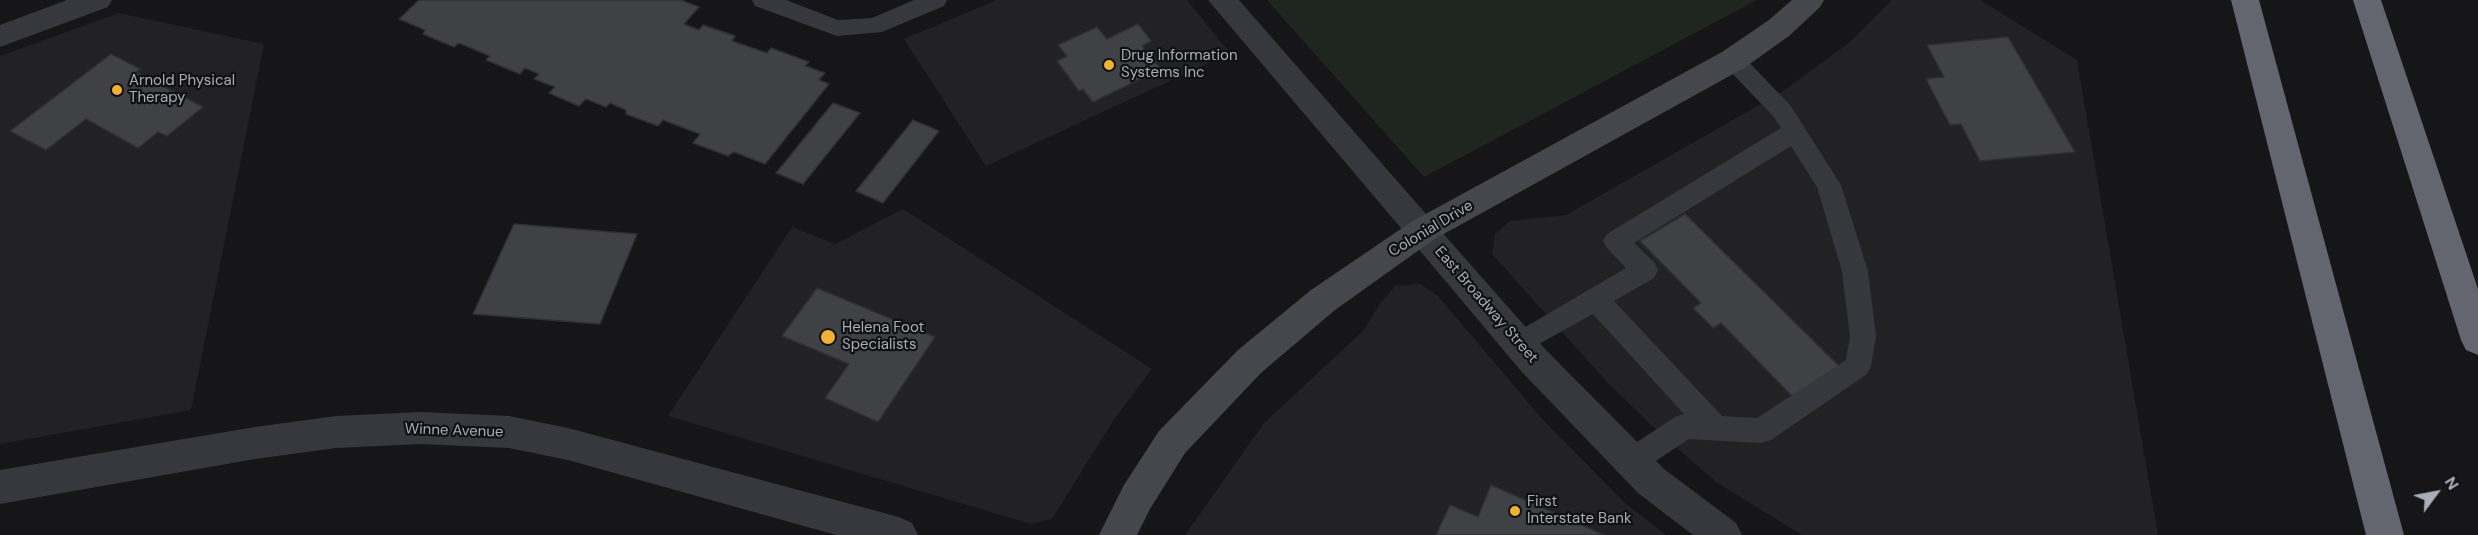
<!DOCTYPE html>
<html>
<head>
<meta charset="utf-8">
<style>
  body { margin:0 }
  #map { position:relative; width:2478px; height:535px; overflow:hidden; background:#161618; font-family:"DM Sans",sans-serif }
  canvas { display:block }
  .north { position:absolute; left:2406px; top:463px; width:60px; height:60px; -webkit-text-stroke:4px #111113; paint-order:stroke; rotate:58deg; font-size:16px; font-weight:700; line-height:24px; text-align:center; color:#a8adb8 }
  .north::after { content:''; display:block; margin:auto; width:21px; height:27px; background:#a8adb8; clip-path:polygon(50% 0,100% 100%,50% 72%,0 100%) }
</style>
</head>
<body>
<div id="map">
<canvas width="2478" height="535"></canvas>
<div class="north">N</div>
</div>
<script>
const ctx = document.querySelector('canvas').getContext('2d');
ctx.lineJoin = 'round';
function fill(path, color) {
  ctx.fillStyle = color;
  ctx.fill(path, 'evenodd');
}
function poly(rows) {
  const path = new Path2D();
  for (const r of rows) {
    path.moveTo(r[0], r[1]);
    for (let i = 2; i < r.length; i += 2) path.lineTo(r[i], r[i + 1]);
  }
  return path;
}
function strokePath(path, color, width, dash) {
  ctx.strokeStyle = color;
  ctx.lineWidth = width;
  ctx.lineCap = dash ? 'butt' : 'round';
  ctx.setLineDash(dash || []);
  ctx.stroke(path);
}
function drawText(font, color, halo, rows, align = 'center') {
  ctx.font = font + ' "DM Sans",sans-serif';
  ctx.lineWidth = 4.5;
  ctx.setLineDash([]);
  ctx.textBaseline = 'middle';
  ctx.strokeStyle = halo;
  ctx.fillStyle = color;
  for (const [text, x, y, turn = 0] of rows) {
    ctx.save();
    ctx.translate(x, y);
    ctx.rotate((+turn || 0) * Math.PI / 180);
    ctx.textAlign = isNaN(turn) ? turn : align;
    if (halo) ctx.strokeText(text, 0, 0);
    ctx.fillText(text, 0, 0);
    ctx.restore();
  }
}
fill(poly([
  [997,0,1187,0,1230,53,986,166,904,39],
  [1892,0,1980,0,2077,60,2158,535,1802,535,1716,482,1654,428,1606,381,1492,254,1495,234,1510,221,1566,215,1782,92,1851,41],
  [119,13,264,44,191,410,0,444,0,56],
  [903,209,1152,369,1113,421,1052,519,1031,524,668,416,792,227,835,244],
  [1420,284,1438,296,1544,421,1625,503,1666,535,1185,535,1264,423,1363,331,1379,305,1395,286]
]), '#222225');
fill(poly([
  [1267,0,1757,0,1424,177]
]), '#1e261f');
const building = poly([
  [419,0,681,0,699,7,684,24,699,30,703,25,735,36,732,41,767,53,771,48,809,62,805,66,825,73,819,80,829,84,765,164,734,152,728,156,693,143,700,134,663,120,658,126,626,114,626,110,610,103,606,107,586,99,579,106,549,93,555,87,534,79,539,74,525,68,520,74,486,60,490,56,459,43,454,47,423,34,425,30,399,19,419,0],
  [1138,24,1151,41,1142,46,1161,69,1093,102,1083,89,1079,91,1057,61,1067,56,1058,45,1097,27,1107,39,1138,24],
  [2008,37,2075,152,1980,161,1961,124,1950,125,1926,79,1944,77,1927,45,2008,37],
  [111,54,140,69,136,72,203,107,167,136,158,132,138,148,86,119,46,150,10,131,111,54],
  [833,103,860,113,803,184,776,173,833,103],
  [913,120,939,131,883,203,856,191,913,120],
  [1685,214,1841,368,1795,399,1721,323,1713,328,1693,308,1701,303,1640,241,1685,214],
  [514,224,637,234,600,324,473,314,514,224],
  [817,288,935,337,878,422,825,398,849,364,782,336,817,288],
  [1491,485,1604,535,1436,535,1450,505,1478,517,1491,485]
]);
fill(building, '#404145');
strokePath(building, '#303034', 1.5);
fill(poly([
  [752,0,786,0,838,20,872,18,914,0,947,0,944,6,882,32,837,36,755,6,752,0],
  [1733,51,1741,54,1790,105,1841,185,1868,271,1876,336,1871,366,1867,374,1771,440,1761,443,1689,439,1642,470,1632,474,1622,470,1618,461,1622,452,1675,417,1684,414,1593,314,1519,355,1510,352,1506,344,1510,336,1626,268,1607,248,1603,241,1607,234,1781,128,1774,117,1725,66,1722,60,1725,54,1733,51],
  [1791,146,1817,187,1842,271,1850,336,1846,360,1757,418,1722,416,1614,301,1654,278,1658,270,1654,262,1634,243,1791,146]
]), '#37383d');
fill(poly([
  [1422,218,1433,222,1545,349,1664,469,1736,523,1742,535,1693,535,1638,493,1521,371,1411,240,1406,231,1411,222,1422,218],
  [421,412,509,416,568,428,899,517,912,523,918,535,836,535,568,460,509,448,421,444,336,448,255,459,0,504,0,470,255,427,336,416,421,412]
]), '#37383d');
fill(poly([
  [67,0,112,0,108,7,0,47,0,25,67,0],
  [1208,0,1239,0,1433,222,1438,231,1433,240,1422,244,1411,240,1208,0]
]), '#37383d');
fill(poly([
  [1792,0,1824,0,1820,7,1789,36,1744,68,1433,240,1335,310,1262,372,1185,453,1150,509,1137,535,1099,535,1124,485,1159,431,1238,350,1311,290,1411,222,1722,52,1769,20,1792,0]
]), '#45474d');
fill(poly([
  [2231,0,2259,0,2404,535,2366,535,2231,0],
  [2353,0,2381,0,2478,289,2478,355,2466,350,2461,340,2353,0]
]), '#63666e');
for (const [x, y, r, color] of [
  [1109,65,6,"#f2b134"],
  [117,90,6,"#f2b134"],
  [828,337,8,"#f2b134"],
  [1515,511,6,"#f2b134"]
]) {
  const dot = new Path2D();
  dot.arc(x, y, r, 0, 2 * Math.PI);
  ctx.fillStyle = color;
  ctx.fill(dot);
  strokePath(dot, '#111113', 2);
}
drawText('15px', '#a8adb8', '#111113', [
  ["Drug Information",1121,56],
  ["Systems Inc",1121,73],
  ["Arnold Physical",129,81],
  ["Therapy",129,98],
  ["Helena Foot",842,328],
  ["Specialists",842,345],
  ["First",1527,502],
  ["Interstate Bank",1527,519]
], 'left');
drawText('15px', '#a8adb8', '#111113', [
  ["Colonial Drive",1431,229,-31],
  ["East Broadway Street",1486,305,49],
  ["Winne Avenue",454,431,2]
]);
</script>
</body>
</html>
